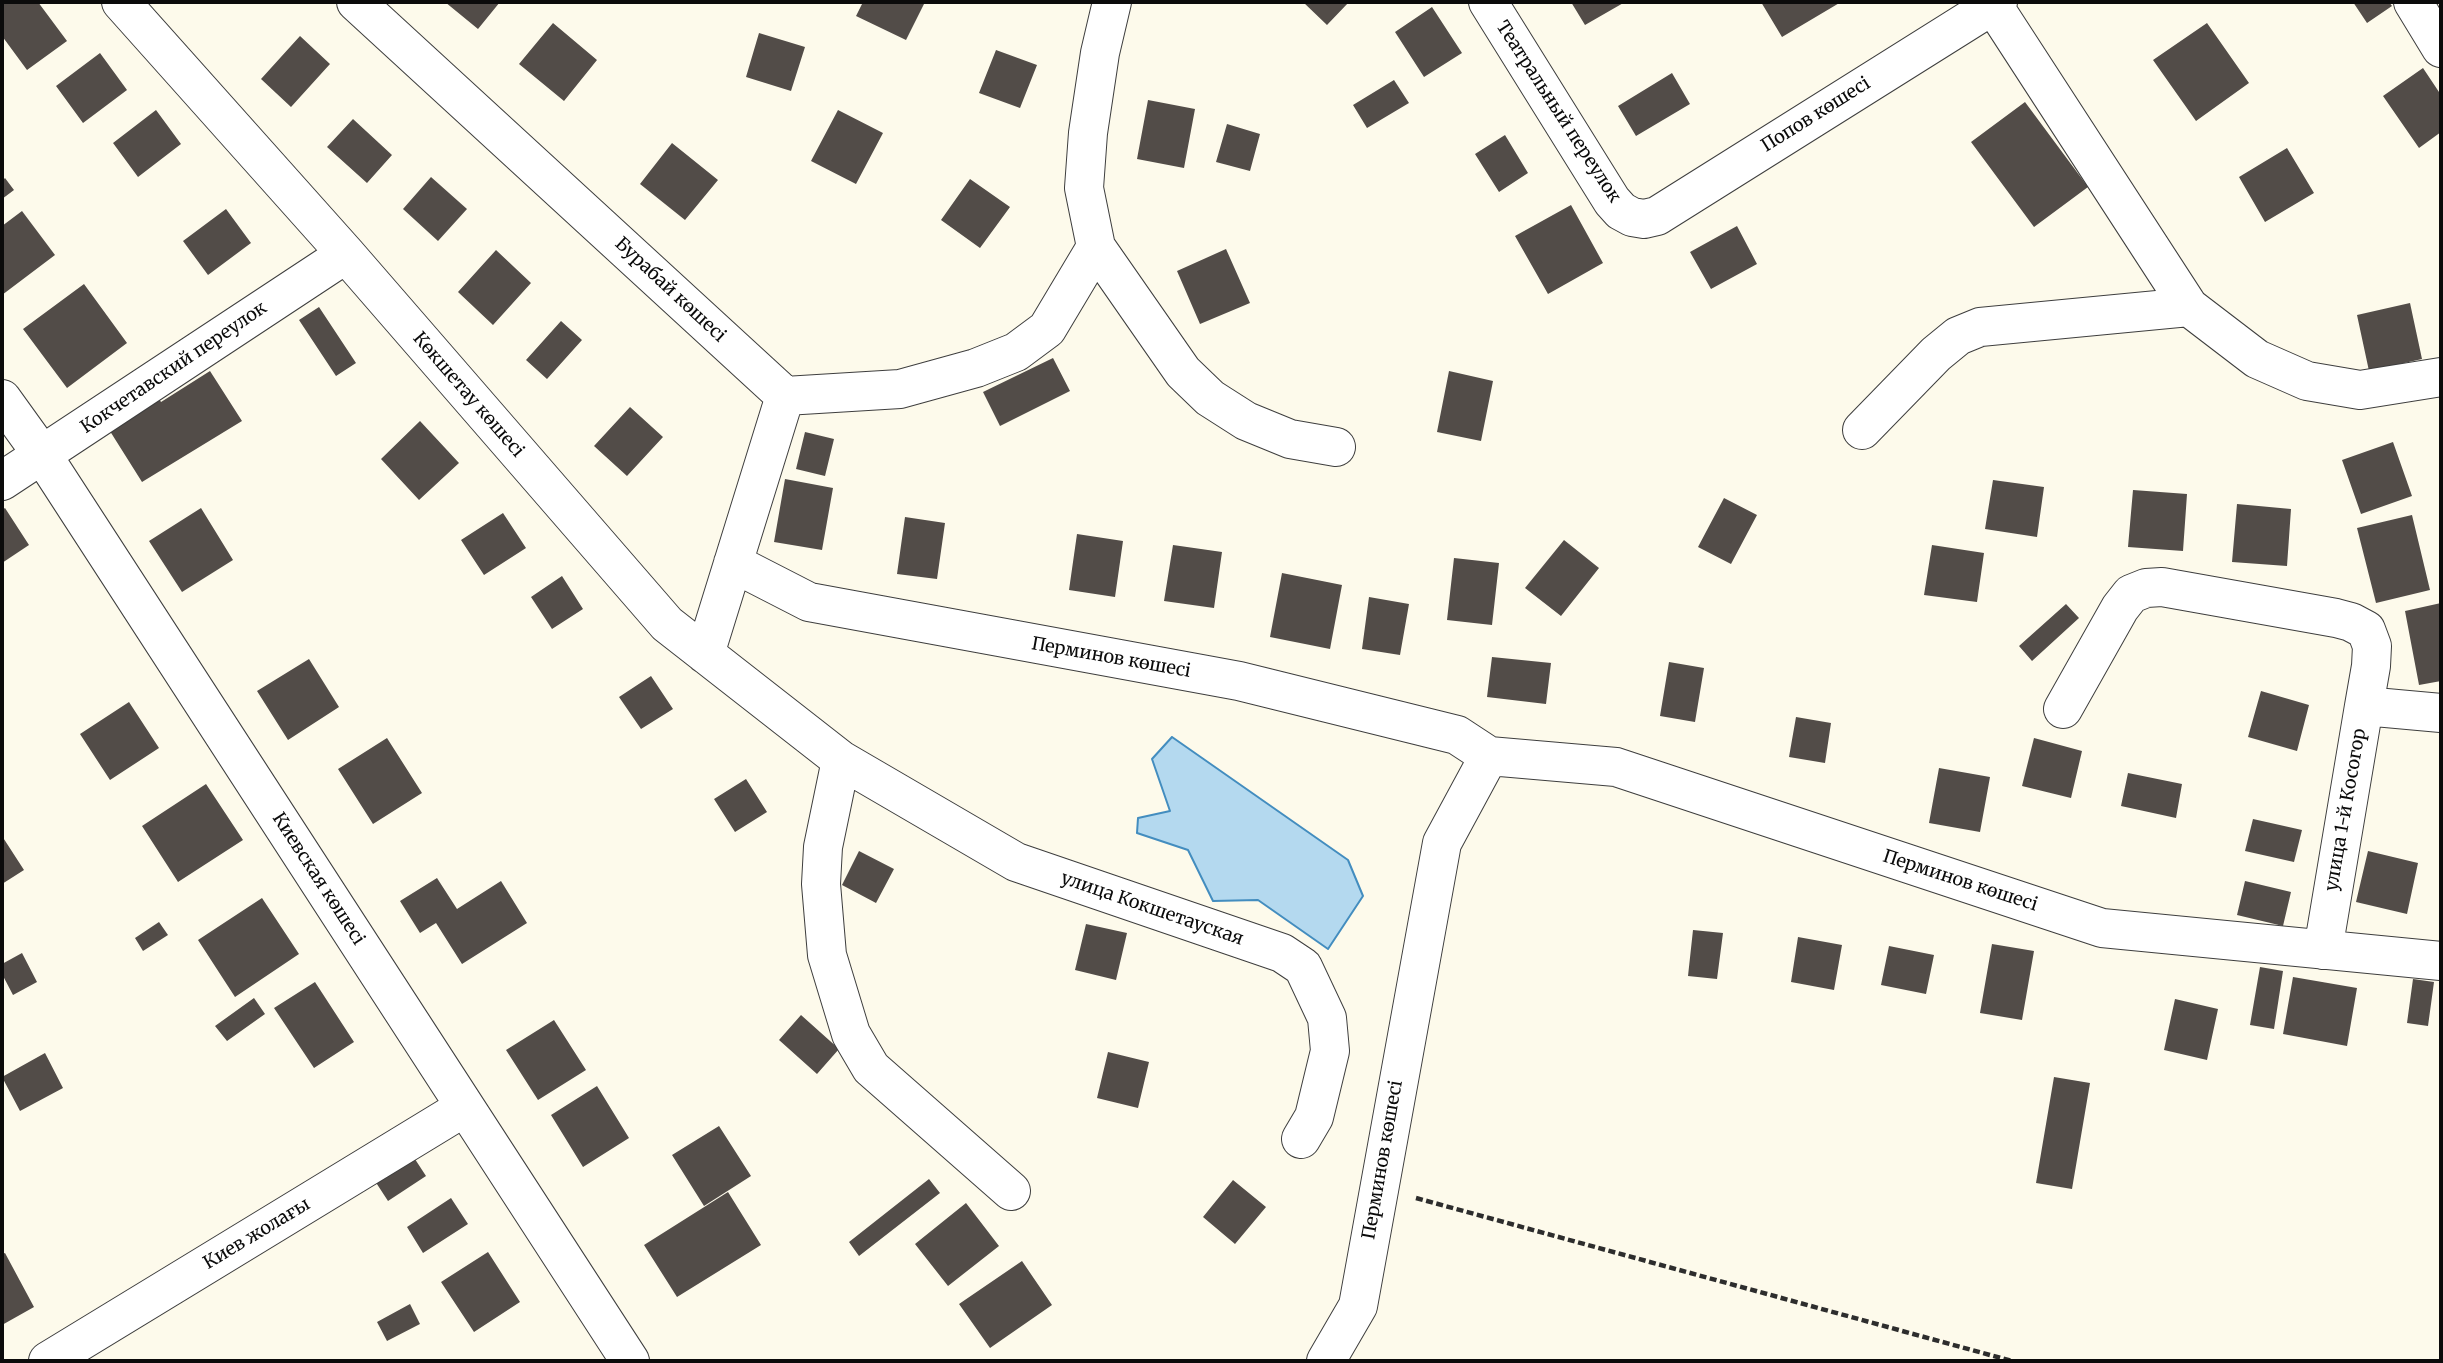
<!DOCTYPE html>
<html>
<head>
<meta charset="utf-8">
<style>
  body { margin:0 }
  #map { position:relative; width:2443px; height:1363px; overflow:hidden; background:#fdfaeb; font-family:Merriweather,serif }
  canvas { display:block }
  .frame { position:absolute; inset:0; border:4px solid #0b0b0b; pointer-events:none }
</style>
</head>
<body>
<div id="map">
<canvas width="2443" height="1363"></canvas>
<div class="frame"></div>
</div>
<script>
const ctx = document.querySelector('canvas').getContext('2d');
ctx.lineJoin = 'round';
function fill(path, color) {
  ctx.fillStyle = color;
  ctx.fill(path, 'evenodd');
}
function poly(rows) {
  const path = new Path2D();
  for (const r of rows) {
    path.moveTo(r[0], r[1]);
    for (let i = 2; i < r.length; i += 2) path.lineTo(r[i], r[i + 1]);
  }
  return path;
}
function strokePath(path, color, width, dash) {
  ctx.strokeStyle = color;
  ctx.lineWidth = width;
  ctx.lineCap = dash ? 'butt' : 'round';
  ctx.setLineDash(dash || []);
  ctx.stroke(path);
}
function drawText(font, color, halo, rows, align = 'center') {
  ctx.font = font + ' Merriweather,serif';
  ctx.lineWidth = 7;
  ctx.setLineDash([]);
  ctx.textBaseline = 'middle';
  ctx.strokeStyle = halo;
  ctx.fillStyle = color;
  for (const [text, x, y, turn = 0] of rows) {
    ctx.save();
    ctx.translate(x, y);
    ctx.rotate((+turn || 0) * Math.PI / 180);
    ctx.textAlign = isNaN(turn) ? turn : align;
    if (halo) ctx.strokeText(text, 0, 0);
    ctx.fillText(text, 0, 0);
    ctx.restore();
  }
}
const water = poly([
  [1172,737,1348,860,1363,896,1328,949,1258,900,1213,901,1188,850,1137,833,1138,818,1170,811,1152,759,1172,737]
]);
fill(water, '#b4d9ef');
strokePath(water, '#438dbf', 2);
fill(poly([
  [2,2,38,2,67,41,27,70,2,36],
  [445,2,500,2,478,29],
  [863,2,919,2,924,4,906,40,856,16],
  [1303,2,1349,2,1327,25],
  [1571,2,1625,2,1585,25],
  [1761,2,1841,2,1782,37],
  [2353,2,2389,2,2392,6,2367,23],
  [1432,7,1462,53,1424,77,1395,32],
  [553,23,597,60,564,101,519,64],
  [2207,23,2249,83,2196,121,2153,60],
  [759,33,805,47,791,91,746,77],
  [300,36,330,64,291,107,261,79],
  [996,50,1037,65,1020,108,979,93],
  [100,53,127,90,83,123,56,86],
  [2423,68,2441,95,2441,132,2419,148,2383,96],
  [1672,73,1690,104,1636,136,1618,106],
  [1394,80,1409,103,1367,128,1353,105],
  [1148,100,1195,109,1184,168,1137,159],
  [2025,102,2088,187,2034,227,1971,142],
  [156,110,181,144,138,177,113,143],
  [838,110,883,133,856,184,811,161],
  [353,119,392,155,367,183,327,147],
  [1227,124,1260,134,1250,171,1216,162],
  [1505,135,1528,173,1499,192,1475,154],
  [672,143,718,180,685,220,640,184],
  [2287,148,2314,193,2265,222,2239,177],
  [431,177,467,209,438,241,403,209],
  [5,178,14,190,2,199,2,181],
  [970,179,1010,207,980,248,941,220],
  [1571,205,1603,263,1548,294,1515,236],
  [226,209,251,243,208,275,183,241],
  [22,211,55,255,2,295,2,226],
  [1737,226,1757,264,1711,289,1690,252],
  [1226,249,1250,303,1200,324,1177,271],
  [496,250,531,283,493,325,458,292],
  [84,284,127,343,67,388,23,329],
  [2410,303,2422,359,2369,371,2357,315],
  [319,307,356,363,336,376,299,320],
  [561,321,582,340,547,379,526,360],
  [1053,358,1070,391,1000,426,983,392],
  [210,371,242,421,142,482,108,428,158,397,161,402],
  [1449,371,1493,381,1481,441,1437,432],
  [630,407,663,437,627,476,594,446],
  [420,421,459,463,419,500,381,459],
  [805,432,834,439,825,476,796,469],
  [2393,442,2412,496,2361,514,2342,460],
  [785,479,833,488,822,550,774,542],
  [1993,480,2044,487,2037,537,1985,529],
  [2133,490,2187,494,2183,551,2128,547],
  [1724,498,1757,515,1731,564,1698,547],
  [2237,504,2291,509,2287,566,2232,562],
  [5,508,29,545,2,563,2,510],
  [201,508,233,560,182,592,149,541],
  [503,513,526,548,484,575,461,540],
  [2412,515,2430,590,2376,603,2357,528],
  [905,517,945,523,937,579,897,574],
  [1077,534,1123,541,1115,597,1069,590],
  [1564,540,1599,568,1561,616,1525,588],
  [1173,545,1222,552,1214,608,1164,601],
  [1932,545,1984,553,1977,602,1924,595],
  [1454,558,1499,563,1492,625,1447,620],
  [1282,573,1342,585,1330,649,1270,637],
  [562,576,583,609,552,629,531,597],
  [1369,597,1409,604,1400,655,1362,649],
  [2441,603,2441,681,2419,685,2405,611],
  [2066,604,2079,618,2032,661,2019,646],
  [1492,657,1551,663,1546,704,1487,697],
  [309,659,339,707,288,740,257,691],
  [1669,662,1704,668,1695,722,1660,716],
  [651,676,673,709,641,729,619,697],
  [2261,691,2309,705,2297,751,2248,737],
  [129,702,159,748,110,780,80,734],
  [1796,717,1831,723,1825,763,1789,757],
  [387,738,422,793,373,824,338,769],
  [2034,738,2082,751,2071,798,2022,786],
  [1939,768,1990,777,1980,832,1929,823],
  [2128,773,2182,784,2176,818,2121,806],
  [746,779,767,812,735,832,714,799],
  [206,784,243,840,178,882,142,826],
  [2253,819,2302,830,2294,862,2245,851],
  [2,836,24,870,2,884],
  [859,851,894,869,876,903,842,885],
  [2368,851,2418,863,2407,914,2356,902],
  [437,878,457,909,501,881,527,923,462,964,436,923,420,933,400,901],
  [2245,881,2291,892,2283,926,2237,915],
  [262,898,299,954,235,997,198,940],
  [159,922,168,935,143,951,135,938],
  [1086,924,1127,933,1116,980,1075,970],
  [1693,930,1723,933,1717,979,1688,976],
  [1798,937,1842,945,1834,990,1791,982],
  [1992,944,2034,951,2022,1020,1980,1013],
  [1889,946,1934,955,1926,994,1881,985],
  [22,953,37,982,13,995,2,974,2,964],
  [2260,967,2283,971,2274,1029,2250,1025],
  [2293,977,2357,988,2347,1046,2283,1034],
  [2413,979,2434,982,2428,1026,2407,1023],
  [315,982,354,1042,314,1068,274,1008],
  [254,998,265,1014,227,1041,215,1026],
  [2175,999,2218,1009,2207,1060,2164,1050],
  [801,1015,839,1049,817,1074,779,1040],
  [554,1020,586,1070,538,1100,506,1050],
  [1108,1052,1149,1062,1138,1108,1097,1098],
  [45,1053,63,1088,20,1111,2,1077],
  [2054,1077,2090,1083,2072,1189,2036,1183],
  [597,1086,629,1138,583,1167,551,1115],
  [719,1126,751,1176,704,1206,672,1155],
  [411,1153,426,1176,388,1201,373,1178],
  [929,1179,940,1193,859,1256,849,1242],
  [1233,1180,1266,1207,1235,1244,1203,1217],
  [728,1192,761,1245,677,1297,644,1245],
  [451,1198,468,1224,423,1253,407,1227],
  [966,1203,999,1246,948,1286,915,1244],
  [488,1252,520,1302,474,1332,441,1282],
  [5,1253,34,1307,2,1325,2,1254],
  [1022,1261,1052,1305,990,1348,959,1304],
  [410,1304,420,1324,387,1341,377,1322]
]), '#524c48');
const minor = poly([
  [121,2,346,254,667,624,841,760,1016,862,1282,953,1303,967,1327,1018,1330,1051,1314,1117,1301,1139],
  [356,2,785,396,705,654],
  [1112,2,1100,53,1088,133,1084,188,1096,247,1183,372,1210,398,1246,421,1290,439,1336,447],
  [1488,2,1612,201,1621,211,1632,217,1644,219,1657,216,1998,2],
  [1991,2,2189,307,2257,359,2307,381,2360,390,2441,377],
  [2413,2,2441,48],
  [785,396,900,389,976,368,1016,352,1047,329,1096,247],
  [2,399,43,456,630,1361],
  [1862,430,1936,354,1958,336,1980,327,2189,307],
  [2,481,346,254],
  [733,563,809,602,1239,681,1457,735,1489,756,1616,767,2102,928,2441,961],
  [2063,709,2120,608,2131,594,2146,588,2162,587,2336,618,2351,622,2366,630,2372,646,2371,666,2364,706],
  [841,760,823,847,821,884,827,955,851,1034,871,1068,1011,1191],
  [2323,950,2364,706,2441,713],
  [48,1361,465,1107],
  [1326,1361,1358,1306,1442,843,1489,756]
]);
strokePath(minor, '#3e3e3e', 40);
strokePath(poly([
  [1416,1198,2012,1361]
]), '#2d2d2d', 4.5, [7, 3.5]);
strokePath(minor, '#fff', 38);
drawText('18px', '#0b0b0b', '#fff', [
  ["Театральный переулок",1558,112,57],
  ["Попов көшесі",1816,115,-32],
  ["Бурабай көшесі",670,290,43],
  ["Кокчетавский переулок",174,368,-34],
  ["Көкшетау көшесі",468,395,49],
  ["Перминов көшесі",1111,658,10],
  ["улица 1-й Косогор",2346,810,-80],
  ["Киевская көшесі",318,879,57],
  ["Перминов көшесі",1960,881,18],
  ["улица Кокшетауская",1152,909,19],
  ["Перминов көшесі",1383,1160,-80],
  ["Киев жолағы",257,1234,-31]
]);
</script>
</body>
</html>
